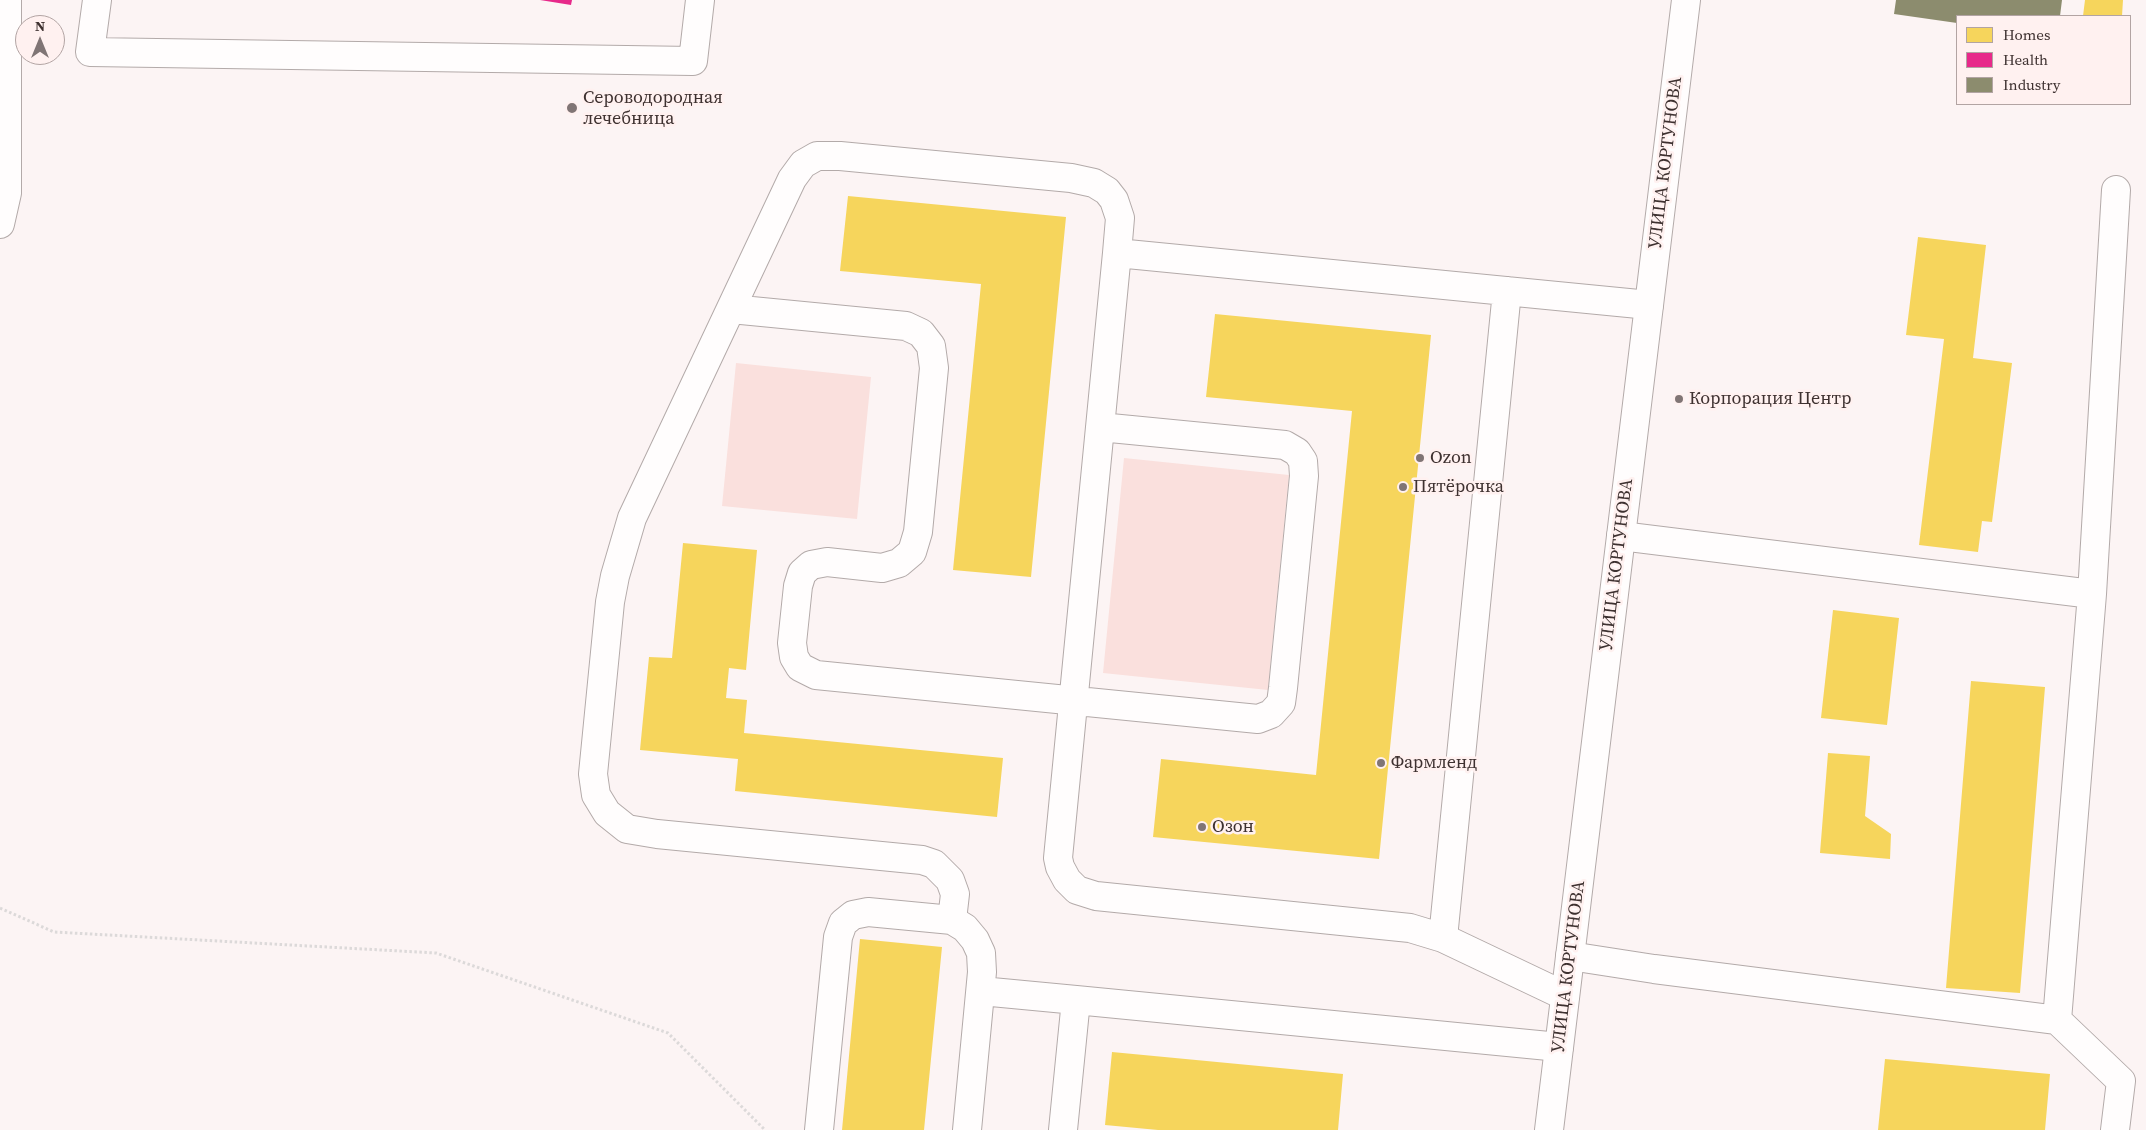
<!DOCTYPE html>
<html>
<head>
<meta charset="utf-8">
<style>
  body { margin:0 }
  #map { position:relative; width:2146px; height:1130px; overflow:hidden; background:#fcf4f4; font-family:"Source Serif 4",serif }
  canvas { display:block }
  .legend { position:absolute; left:1956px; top:15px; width:175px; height:90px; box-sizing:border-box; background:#fff1f0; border:1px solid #b2a4a3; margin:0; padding:6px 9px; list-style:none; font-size:15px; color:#3e3130 }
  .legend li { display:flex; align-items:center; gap:10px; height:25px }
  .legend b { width:25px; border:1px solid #b2a4a3 }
  .north { position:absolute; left:15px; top:15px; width:50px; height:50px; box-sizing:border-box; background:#fff1f0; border:1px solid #b2a4a3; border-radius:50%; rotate:0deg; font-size:14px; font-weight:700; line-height:20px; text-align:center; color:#3e3130 }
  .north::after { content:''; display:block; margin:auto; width:18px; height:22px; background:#807575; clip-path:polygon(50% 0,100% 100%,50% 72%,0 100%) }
</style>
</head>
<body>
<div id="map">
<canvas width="2146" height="1130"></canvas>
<ul class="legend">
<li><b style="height:14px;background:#f6d55c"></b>Homes</li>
<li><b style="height:14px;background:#e7298a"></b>Health</li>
<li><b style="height:14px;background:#8c8c6e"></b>Industry</li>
</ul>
<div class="north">N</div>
</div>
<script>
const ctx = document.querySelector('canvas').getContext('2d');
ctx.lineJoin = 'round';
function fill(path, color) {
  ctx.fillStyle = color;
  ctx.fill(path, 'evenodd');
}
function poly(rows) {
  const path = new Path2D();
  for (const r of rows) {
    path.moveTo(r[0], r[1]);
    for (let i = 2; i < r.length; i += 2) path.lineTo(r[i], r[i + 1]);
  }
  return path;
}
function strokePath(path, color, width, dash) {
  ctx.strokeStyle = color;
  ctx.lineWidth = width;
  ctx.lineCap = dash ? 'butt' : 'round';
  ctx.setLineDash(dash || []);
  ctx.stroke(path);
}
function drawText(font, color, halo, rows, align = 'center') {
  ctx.font = font + ' "Source Serif 4",serif';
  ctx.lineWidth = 5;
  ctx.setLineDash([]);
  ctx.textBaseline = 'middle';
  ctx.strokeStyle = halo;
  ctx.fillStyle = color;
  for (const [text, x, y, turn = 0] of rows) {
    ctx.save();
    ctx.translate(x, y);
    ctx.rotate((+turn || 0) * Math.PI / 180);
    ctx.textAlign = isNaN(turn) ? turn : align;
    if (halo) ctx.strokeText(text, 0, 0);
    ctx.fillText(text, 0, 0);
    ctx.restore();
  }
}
fill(poly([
  [736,363,871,377,857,519,722,506],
  [1124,458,1289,475,1268,690,1103,673]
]), '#fae0dd');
fill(poly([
  [2085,0,2123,0,2122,16,2083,16],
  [848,196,1066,217,1031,577,953,570,981,284,840,271],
  [1918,237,1986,245,1973,358,2012,363,1992,522,1982,521,1978,552,1919,545,1944,339,1906,335],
  [1215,314,1431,335,1379,859,1153,837,1161,759,1316,775,1352,411,1206,397],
  [683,543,757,550,746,670,729,668,726,698,747,700,744,733,1003,758,997,817,735,791,738,759,640,750,649,657,672,658],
  [1833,610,1899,618,1887,725,1821,718],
  [1971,681,2045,687,2020,993,1946,988],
  [1828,753,1870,756,1865,816,1891,834,1890,859,1820,853],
  [860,939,942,947,924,1130,842,1130],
  [1112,1052,1343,1074,1338,1130,1158,1130,1105,1125],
  [1885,1059,2050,1074,2045,1130,1878,1130]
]), '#f6d55c');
fill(poly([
  [540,0,572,0,571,5]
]), '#e7298a');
fill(poly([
  [1896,0,2062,0,2060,16,1957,16,1957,23,1894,14]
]), '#8c8c6e');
const minor = poly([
  [97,0,90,52,693,61,700,0],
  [0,224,7,193,7,0],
  [731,309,906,326,921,333,931,346,934,368,918,532,912,552,899,563,882,568,827,562,811,565,802,573,798,586,792,643,794,657,800,667,816,675,1258,719,1271,714,1281,703,1283,688,1304,476,1303,461,1297,452,1285,445,1100,427],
  [1621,536,2092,594],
  [952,920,955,894,950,880,934,864,922,860,657,834,627,829,607,813,596,795,593,774,610,602,615,576,632,518,792,179,803,164,817,156,840,156,1071,178,1094,183,1107,191,1114,200,1120,218,1117,253],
  [1443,938,1507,291],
  [1570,956,1654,969,2057,1020],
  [981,991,1076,1000],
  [1565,996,1443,938,1410,928,1096,896,1077,890,1067,880,1060,867,1058,858,1117,253,1649,305],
  [819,1130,838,937,843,923,853,915,868,912,952,920,965,928,975,940,981,953,982,972,967,1130],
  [1063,1130,1076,1000,1559,1047],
  [2115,1130,2121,1081,2057,1020,2092,594,2116,190]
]);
const major = poly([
  [1549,1130,1686,0]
]);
strokePath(minor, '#b3aaa9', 30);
strokePath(major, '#b3aaa9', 30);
strokePath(poly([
  [0,908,54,932,436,953,668,1033,765,1130]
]), '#dcd9d9', 3, [2.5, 2.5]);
strokePath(minor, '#fffdfd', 28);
strokePath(major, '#fffdfd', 28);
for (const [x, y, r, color] of [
  [572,108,6,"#807575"],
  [1679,399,5,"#807575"],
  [1420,458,5,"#807575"],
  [1403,487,5,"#807575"],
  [1381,763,5,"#807575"],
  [1202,827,5,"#807575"]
]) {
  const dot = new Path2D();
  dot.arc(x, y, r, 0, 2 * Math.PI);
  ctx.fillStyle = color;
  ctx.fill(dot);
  strokePath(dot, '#fff1f0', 2);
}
drawText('18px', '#3e3130', '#fff1f0', [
  ["Сероводородная",583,98],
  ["лечебница",583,119],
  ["Корпорация Центр",1689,399],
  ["Ozon",1430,458],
  ["Пятёрочка",1413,487],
  ["Фармленд",1391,763],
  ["Озон",1212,827]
], 'left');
drawText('18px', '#3e3130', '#fff1f0', [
  ["УЛИЦА КОРТУНОВА",1666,163,-83],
  ["УЛИЦА КОРТУНОВА",1617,565,-83],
  ["УЛИЦА КОРТУНОВА",1569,967,-83]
]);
</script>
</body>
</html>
